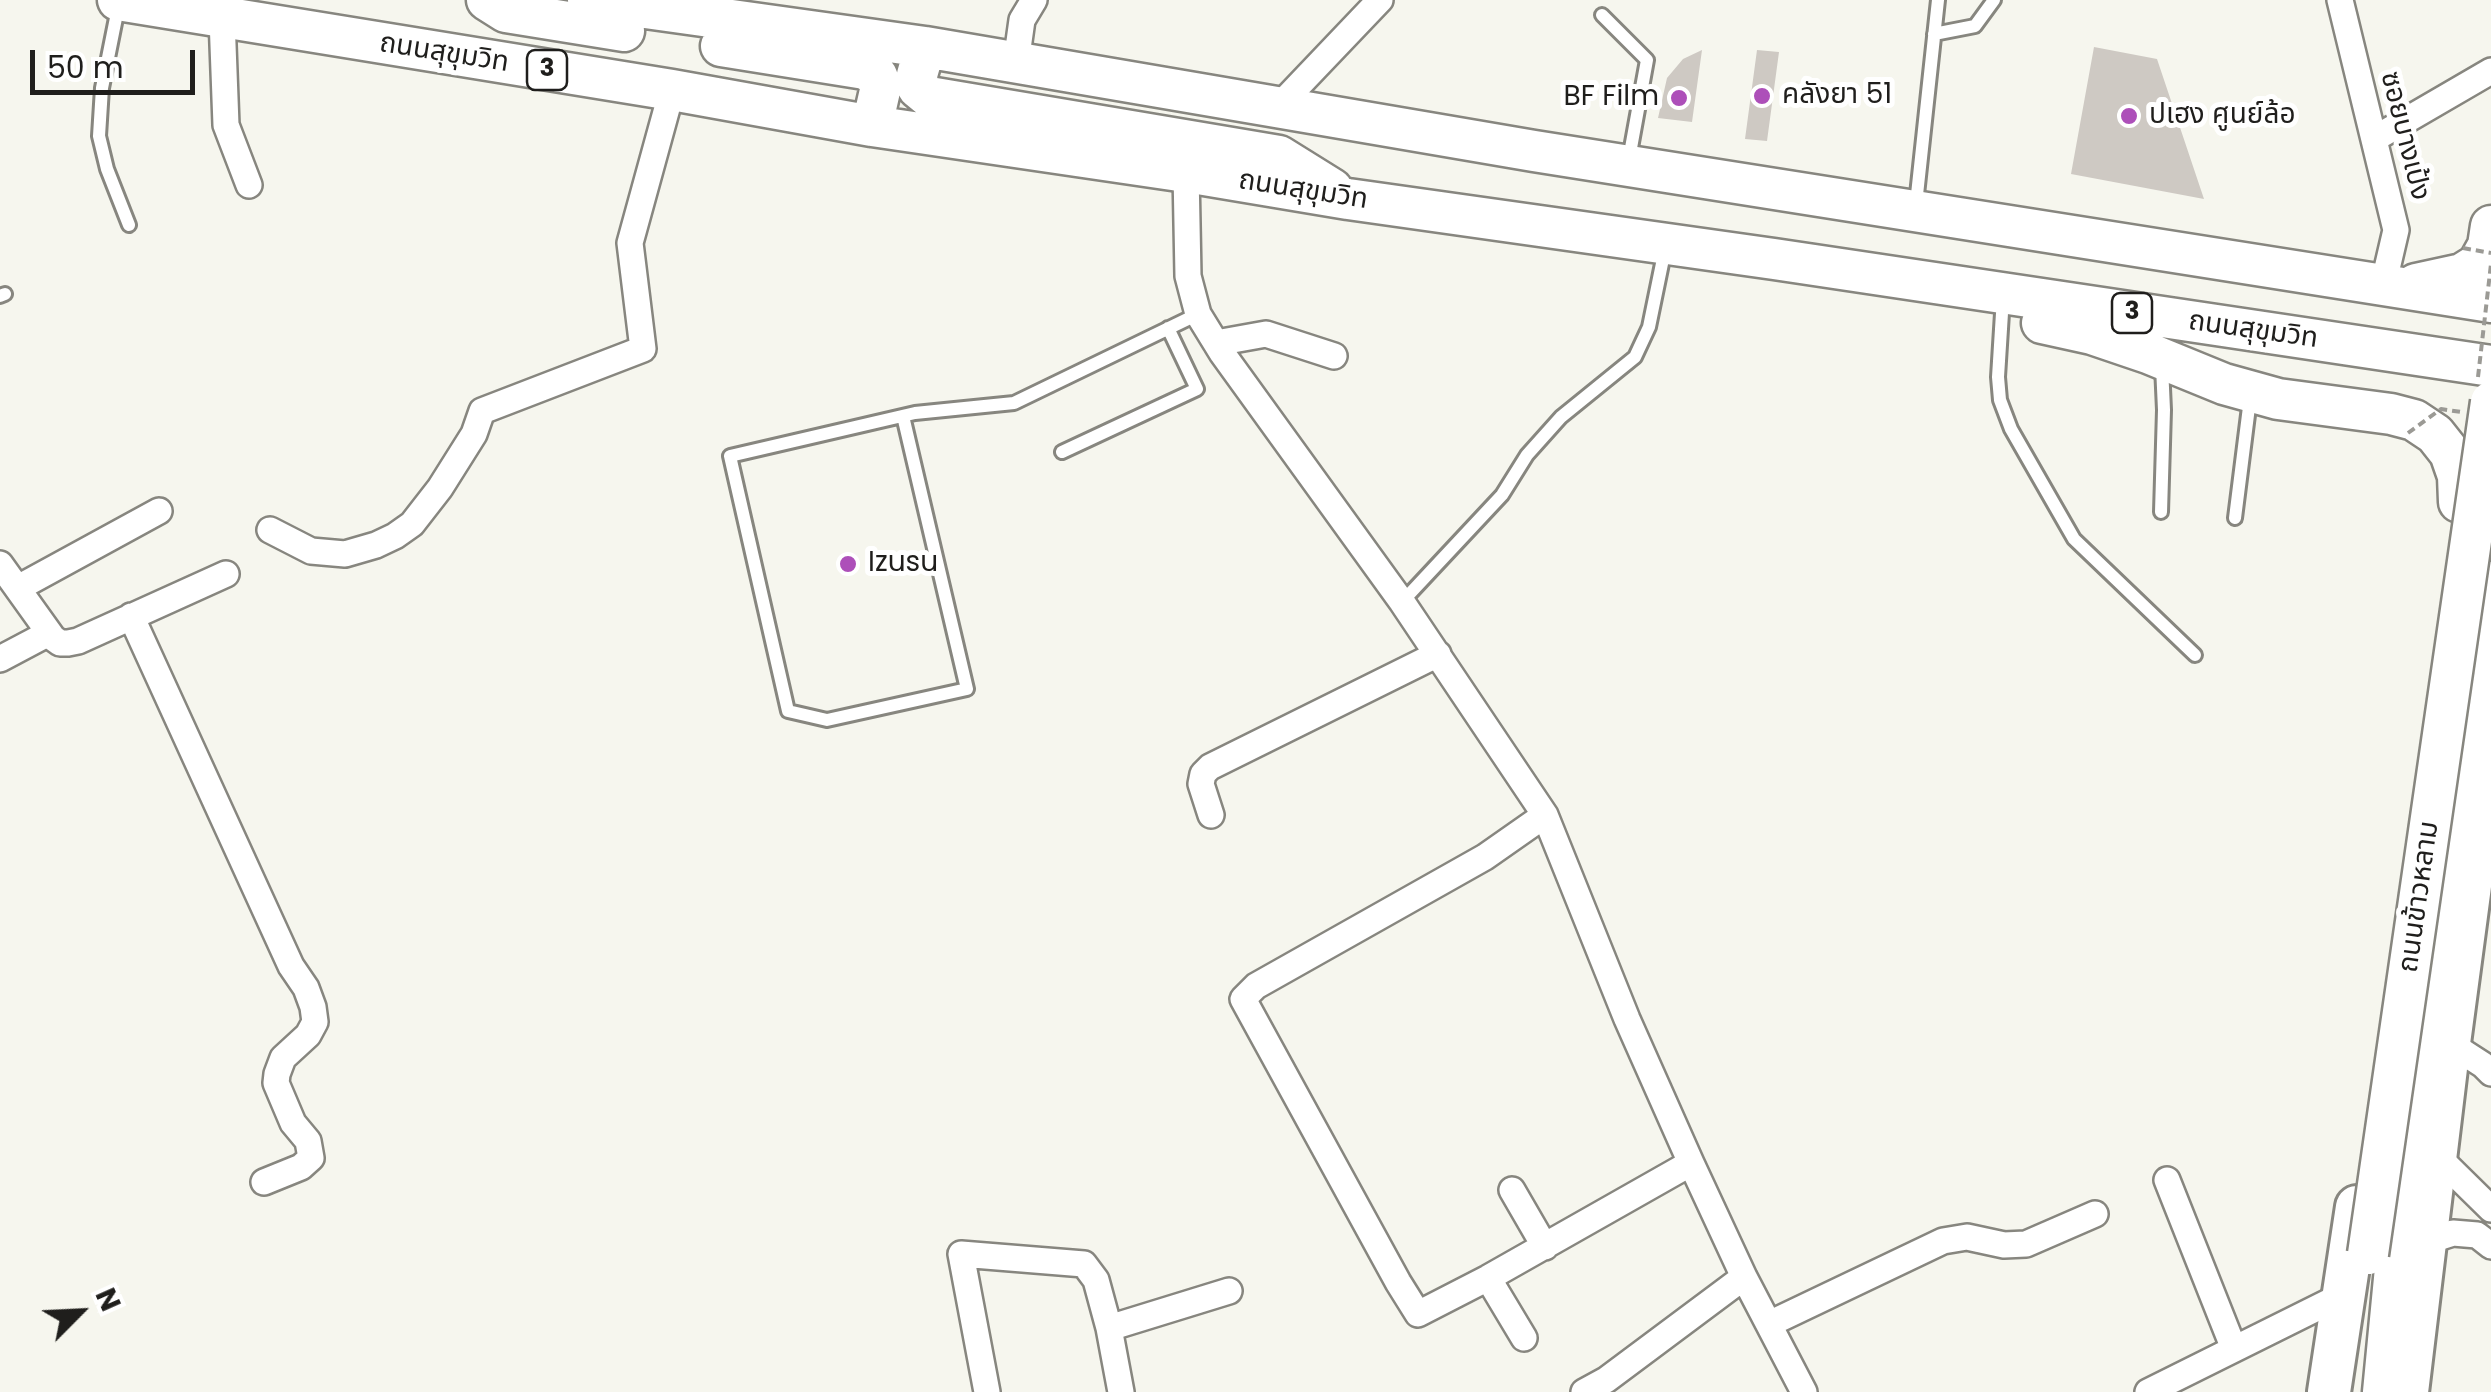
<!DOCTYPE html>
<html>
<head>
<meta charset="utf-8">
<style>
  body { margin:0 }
  #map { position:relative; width:2491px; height:1392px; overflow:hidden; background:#f6f6ee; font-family:Poppins,sans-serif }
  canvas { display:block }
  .north { position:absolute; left:30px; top:1262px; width:100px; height:100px; -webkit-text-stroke:8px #fff; paint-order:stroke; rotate:66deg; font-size:28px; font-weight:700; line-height:40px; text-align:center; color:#1f1e1c }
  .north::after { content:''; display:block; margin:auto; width:35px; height:45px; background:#1f1e1c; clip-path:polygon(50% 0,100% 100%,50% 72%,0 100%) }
  .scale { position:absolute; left:30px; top:50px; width:165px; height:45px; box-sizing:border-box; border:5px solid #1f1e1c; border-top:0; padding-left:12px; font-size:30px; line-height:35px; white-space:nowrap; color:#1f1e1c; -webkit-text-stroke:8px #fff; paint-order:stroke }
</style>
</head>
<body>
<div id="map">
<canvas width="2491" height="1392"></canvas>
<div class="north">N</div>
<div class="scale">50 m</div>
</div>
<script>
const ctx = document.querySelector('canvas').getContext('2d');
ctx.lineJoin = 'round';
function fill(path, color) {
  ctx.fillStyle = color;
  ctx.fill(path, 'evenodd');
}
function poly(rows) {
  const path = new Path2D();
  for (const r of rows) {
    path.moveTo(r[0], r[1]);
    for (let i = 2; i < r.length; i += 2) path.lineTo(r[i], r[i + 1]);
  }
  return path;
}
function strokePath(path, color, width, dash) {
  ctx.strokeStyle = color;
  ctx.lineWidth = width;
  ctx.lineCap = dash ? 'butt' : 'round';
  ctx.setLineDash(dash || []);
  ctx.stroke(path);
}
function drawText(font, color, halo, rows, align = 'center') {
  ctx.font = font + ' Poppins,"Noto Sans Thai",sans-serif';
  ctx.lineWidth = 10;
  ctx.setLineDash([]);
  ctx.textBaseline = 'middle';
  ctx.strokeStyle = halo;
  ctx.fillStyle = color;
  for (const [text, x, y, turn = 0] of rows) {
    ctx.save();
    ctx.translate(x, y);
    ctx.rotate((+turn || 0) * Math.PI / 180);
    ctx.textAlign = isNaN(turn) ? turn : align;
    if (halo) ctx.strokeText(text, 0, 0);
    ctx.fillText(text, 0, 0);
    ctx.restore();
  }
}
fill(poly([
  [2094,47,2157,59,2204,199,2071,174],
  [1702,50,1692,122,1658,118,1667,78,1683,59],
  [1757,50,1779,52,1767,141,1745,139]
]), '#cec9c3');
const service = poly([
  [119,3,102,88,99,136,107,169,129,225],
  [1602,15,1647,60,1629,159],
  [1934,34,1975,26,1994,0],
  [1916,204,1938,0],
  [0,296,5,294],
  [2002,313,1998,377,2000,400,2011,429,2074,539,2195,655],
  [903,416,967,689,827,720,788,711,730,456,915,413,1014,403,1198,314],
  [1062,452,1197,389,1168,328],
  [2161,512,2164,410,2162,366],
  [2235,518,2250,399],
  [1402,602,1502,495,1527,455,1561,417,1635,357,1649,327,1665,249]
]);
const minor = poly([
  [2340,0,2396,230,2383,286],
  [222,18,226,125,249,185],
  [1016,63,1022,20,1034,0],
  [1278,107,1380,0],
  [2374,139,2491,71],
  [1186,172,1188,276,1198,314,1222,353,1402,602,1545,815,1627,1019,1691,1163,1744,1277,1804,1392],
  [1216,343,1266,334,1334,356],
  [270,530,311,551,345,554,376,545,395,536,412,524,440,488,474,434,482,411,643,349,630,243,672,90],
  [0,564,53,638,60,643,68,643,78,641,226,574],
  [18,588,159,511],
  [131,616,291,966,306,988,313,1007,315,1022,308,1035,283,1058,277,1074,276,1083,293,1123,308,1141,311,1158,301,1167,264,1182],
  [0,659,49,633],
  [1211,815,1201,784,1203,774,1210,767,1438,654],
  [1545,815,1485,857,1256,986,1243,999,1398,1282,1418,1314,1488,1278,1691,1163],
  [2449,1043,2483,1065,2491,1073],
  [2436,1155,2491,1209],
  [2167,1180,2234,1349],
  [1512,1190,1545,1247],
  [2425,1249,2434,1239,2453,1233,2477,1235,2491,1246],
  [1488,1278,1524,1338],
  [1769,1324,1943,1241,1967,1237,2004,1245,2026,1244,2095,1214],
  [1109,1328,1229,1291],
  [987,1392,961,1254,1084,1264,1096,1280,1109,1328,1121,1392],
  [1584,1392,1606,1380,1744,1277],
  [2148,1392,2345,1294]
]);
const primary = poly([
  [118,0,672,90,872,126,1186,172,1348,199,1774,259,2491,366],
  [487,0,506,12,624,31],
  [588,0,925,47,1534,151,2491,302],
  [721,46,865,69,877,76,881,86,872,126],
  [925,47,917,75,918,88,929,97,1279,156,1332,189],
  [2416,284,2462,274,2478,264,2488,246,2491,226],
  [2042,323,2092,334,2148,353,2224,384,2278,399,2391,414,2414,420,2435,434,2450,453,2458,476,2459,502],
  [2383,1392,2396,1258,2491,582]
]);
const trunk = poly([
  [2329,1392,2357,1207],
  [2407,1392,2449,1043,2491,728]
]);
strokePath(service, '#87867f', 18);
strokePath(minor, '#87867f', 30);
strokePath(primary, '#87867f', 45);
strokePath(trunk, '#87867f', 48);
strokePath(service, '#fff', 12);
strokePath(minor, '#fff', 25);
strokePath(primary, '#fff', 40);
strokePath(trunk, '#fff', 42);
const primaryBridge = poly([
  [2368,1254,2491,402]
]);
strokePath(primaryBridge, '#87867f', 45, []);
strokePath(poly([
  [2463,248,2491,253],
  [2478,377,2491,264],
  [2408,433,2441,409,2461,412]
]), '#9b9a95', 4, [8, 5]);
strokePath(primaryBridge, '#fff', 40);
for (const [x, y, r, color] of [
  [1762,96,10,"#ad4fb9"],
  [1679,98,10,"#ad4fb9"],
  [2129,116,10,"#ad4fb9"],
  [848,564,10,"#ad4fb9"]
]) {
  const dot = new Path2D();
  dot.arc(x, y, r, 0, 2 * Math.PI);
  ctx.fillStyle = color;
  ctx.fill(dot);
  strokePath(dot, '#fff', 4);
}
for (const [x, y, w] of [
  [547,70,40],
  [2132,313,40]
]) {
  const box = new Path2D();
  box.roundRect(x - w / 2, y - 20, w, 40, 8);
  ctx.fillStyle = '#fff';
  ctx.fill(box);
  strokePath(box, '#1f1e1c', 2.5);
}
drawText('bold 25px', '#1f1e1c', null, [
  ["3",547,70],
  ["3",2132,313]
]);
drawText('28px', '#1f1e1c', '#fff', [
  ["ถนนสุขุมวิท",444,54,9],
  ["ซอยบางเป้ง",2404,136,76],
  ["ถนนสุขุมวิท",1303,191,9],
  ["ถนนสุขุมวิท",2253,331,8],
  ["ถนนข้าวหลาม",2420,897,-82]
]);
drawText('28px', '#1f1e1c', '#fff', [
  ["คลังยา 51",1782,96],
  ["BF Film",1659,98,"right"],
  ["ปเฮง ศูนย์ล้อ",2149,116],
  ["Izusu",868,564]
], 'left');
</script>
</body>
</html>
